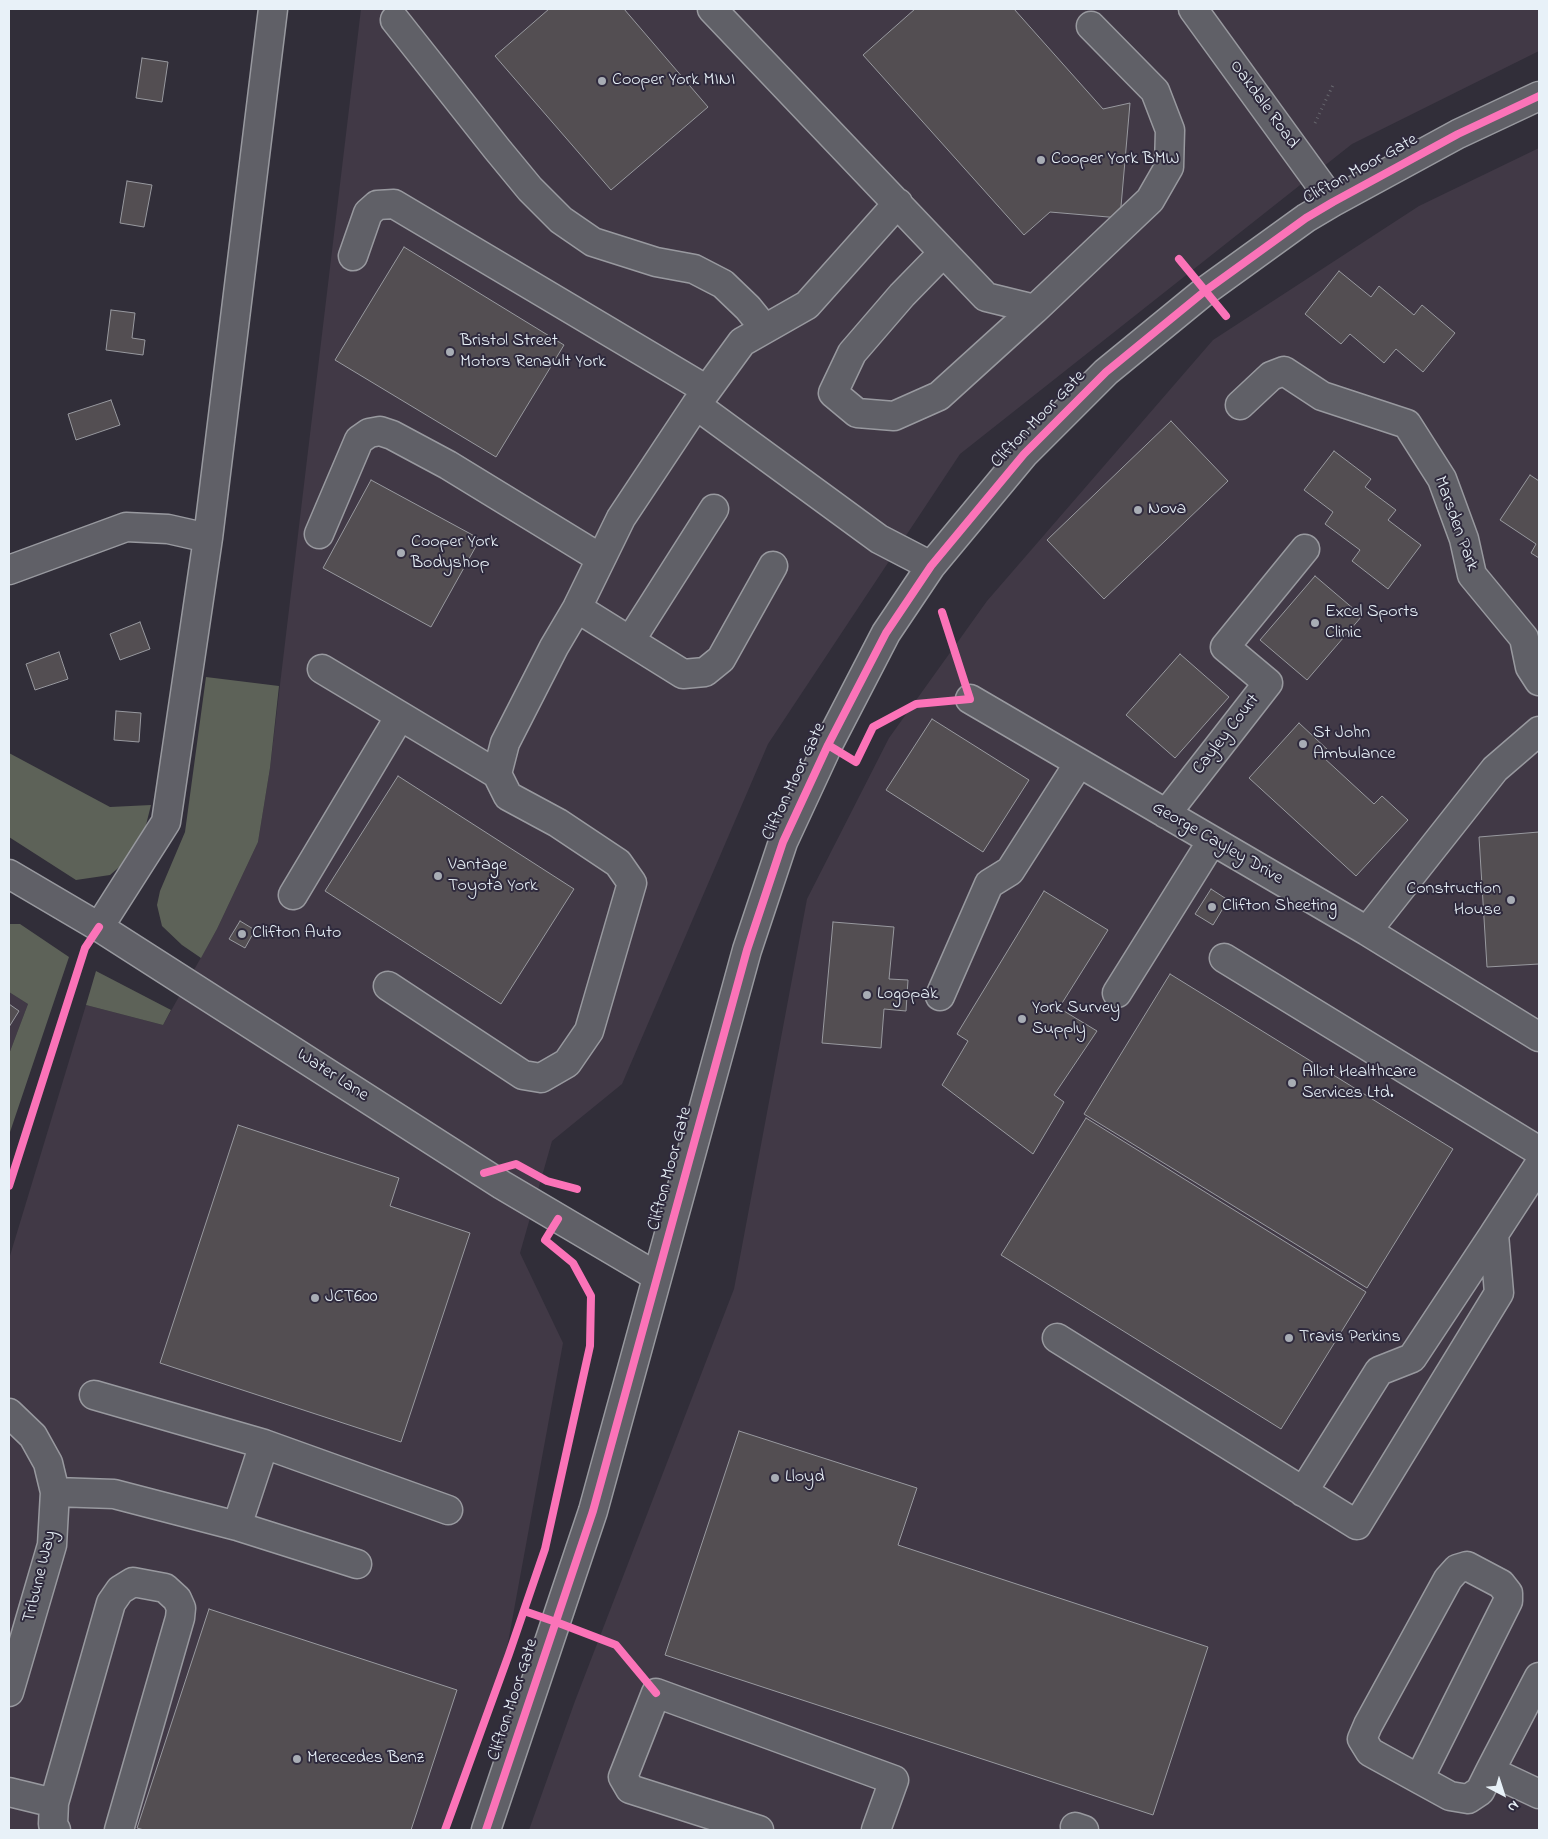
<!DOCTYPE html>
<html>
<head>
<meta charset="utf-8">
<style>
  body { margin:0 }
  #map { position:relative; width:1548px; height:1839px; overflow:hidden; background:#312e39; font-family:"Indie Flower",sans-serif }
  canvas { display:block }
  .frame { position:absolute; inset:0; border:10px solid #e8f1f8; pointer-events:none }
  .north { position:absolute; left:1478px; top:1769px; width:50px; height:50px; -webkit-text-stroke:4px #2f2a3d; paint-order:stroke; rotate:140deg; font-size:14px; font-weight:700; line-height:20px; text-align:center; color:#e8f1f8 }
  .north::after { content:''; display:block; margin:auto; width:18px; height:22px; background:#e8f1f8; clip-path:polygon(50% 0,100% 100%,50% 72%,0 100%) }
</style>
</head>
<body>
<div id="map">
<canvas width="1548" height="1839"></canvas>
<div class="frame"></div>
<div class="north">N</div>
</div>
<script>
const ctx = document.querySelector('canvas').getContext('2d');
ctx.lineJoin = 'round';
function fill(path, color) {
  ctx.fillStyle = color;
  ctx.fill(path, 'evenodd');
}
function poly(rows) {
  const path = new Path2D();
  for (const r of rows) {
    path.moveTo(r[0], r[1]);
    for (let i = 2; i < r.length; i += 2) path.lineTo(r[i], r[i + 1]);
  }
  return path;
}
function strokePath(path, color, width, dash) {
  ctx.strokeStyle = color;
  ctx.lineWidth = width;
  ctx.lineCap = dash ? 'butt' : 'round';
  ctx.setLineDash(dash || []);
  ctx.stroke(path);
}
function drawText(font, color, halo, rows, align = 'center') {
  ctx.font = font + ' "Indie Flower",sans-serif';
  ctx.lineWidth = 4;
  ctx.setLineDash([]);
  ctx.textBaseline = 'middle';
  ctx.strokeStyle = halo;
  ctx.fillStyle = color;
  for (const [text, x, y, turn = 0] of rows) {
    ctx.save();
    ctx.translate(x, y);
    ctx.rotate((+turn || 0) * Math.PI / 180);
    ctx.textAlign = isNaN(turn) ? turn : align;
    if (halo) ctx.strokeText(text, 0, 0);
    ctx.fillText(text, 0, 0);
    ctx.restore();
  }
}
fill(poly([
  [361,9,1539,9,1539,51,1352,144,960,454,768,744,622,1084,552,1141,520,1253,563,1343,505,1659,447,1830,9,1830,9,1259,86,1005,163,1025,217,929,258,842,270,768],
  [1539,148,1539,1830,529,1830,575,1701,734,1289,807,899,889,738,987,601,1213,340,1419,206],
  [9,992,28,1004,9,1054]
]), '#413946');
fill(poly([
  [206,677,279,686,270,768,258,842,217,929,201,958,182,945,162,926,157,905,160,891,185,832],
  [9,753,110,807,151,805,143,837,124,863,110,875,76,880,9,837],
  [9,924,20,924,69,957,9,1135,9,1054,28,1004,9,992],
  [96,971,171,1010,163,1025,86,1005]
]), '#5d6258');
const building = poly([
  [549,9,624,9,708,107,611,190,495,56,549,9],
  [915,9,1014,9,1103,109,1130,103,1120,218,1050,212,1024,235,863,55,915,9],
  [142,58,168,62,162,102,136,98,142,58],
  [127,181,152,185,144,227,120,223,127,181],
  [404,247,564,345,496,457,335,360,404,247],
  [1339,271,1371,297,1379,286,1414,315,1422,305,1455,333,1423,372,1396,349,1384,363,1350,334,1341,344,1305,314,1339,271],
  [111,310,135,313,132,338,145,340,143,355,106,350,111,310],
  [111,400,120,425,76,440,68,414,111,400],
  [1171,421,1228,481,1104,599,1047,540,1171,421],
  [1334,451,1371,479,1365,487,1396,510,1388,520,1421,545,1388,589,1352,561,1360,550,1325,524,1333,512,1304,490,1334,451],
  [1530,475,1539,481,1539,558,1531,553,1536,544,1500,520,1530,475],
  [371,480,480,539,431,627,323,568,371,480],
  [1315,576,1362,616,1307,680,1260,640,1315,576],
  [140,622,150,649,120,660,110,634,140,622],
  [59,652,68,679,35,690,26,664,59,652],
  [1180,654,1229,697,1175,758,1126,715,1180,654],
  [116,711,141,713,139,742,114,740,116,711],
  [932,719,1029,780,983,852,886,790,932,719],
  [1299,723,1329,751,1323,757,1374,804,1382,796,1408,820,1356,876,1249,778,1299,723],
  [398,776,574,889,501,1004,325,891,398,776],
  [1539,832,1539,964,1487,967,1479,837,1539,832],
  [1211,889,1228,900,1213,925,1195,914,1211,889],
  [1044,891,1108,930,1059,1008,1097,1031,1054,1095,1064,1102,1033,1154,942,1085,968,1041,957,1034,1044,891],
  [240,921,255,930,245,948,229,939,240,921],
  [833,922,894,927,889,979,908,980,906,1011,884,1009,881,1048,822,1043,833,922],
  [1170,974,1453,1149,1367,1288,1084,1114,1170,974],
  [9,1004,19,1011,9,1027,9,1004],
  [1086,1118,1366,1292,1281,1429,1001,1255,1086,1118],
  [238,1125,399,1178,390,1206,470,1233,401,1442,160,1363,238,1125],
  [739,1431,917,1488,898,1545,1208,1647,1153,1815,665,1655,739,1431],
  [209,1609,457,1690,411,1830,144,1830,137,1828,209,1609]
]);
fill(building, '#534e52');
strokePath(building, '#98999f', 1);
const minor = poly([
  [712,9,986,297,1035,309,939,396,894,416,857,413,833,393,852,353,902,295,943,253],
  [1193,9,1333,202],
  [395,20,497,149,530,189,561,220,593,242,656,262,694,269,723,284,748,308,765,329],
  [353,256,368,213,377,205,394,204,707,390],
  [1035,309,1150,200,1169,167,1170,130,1155,91,1091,26],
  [696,405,879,539,931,566],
  [1240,405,1271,376,1284,371,1322,396,1407,424,1442,479,1464,539,1472,575,1524,638,1530,667,1539,681],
  [319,534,359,440,369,433,380,431,392,435,448,465,600,558],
  [9,570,126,527,168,529,208,538],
  [577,608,683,674,705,672,721,659,773,566],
  [630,641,714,509],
  [322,669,497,774],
  [970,699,1367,931,1539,1037],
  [1166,814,1268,683,1225,647,1305,549],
  [9,874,99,927,502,1185,656,1276],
  [293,895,400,716],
  [99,927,166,822,208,538,273,9],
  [1367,931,1495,769,1539,731],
  [1224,958,1539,1151],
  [388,986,523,1075,541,1078,567,1063,589,1031,632,883,618,863,558,823,508,796,497,774,505,743,554,647,577,608,621,518,696,405,742,342,807,305,898,203],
  [1117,993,1212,841],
  [940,996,989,884,1010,871,1079,763],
  [1057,1338,1357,1525,1499,1293,1494,1234,1539,1165],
  [94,1395,264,1444],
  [9,1413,33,1436,48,1463,55,1492,52,1545,9,1692],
  [55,1492,114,1494,237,1526,264,1444,448,1510],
  [1303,1492,1379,1371,1412,1358,1494,1234],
  [237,1526,357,1564],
  [1539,1677,1490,1771,1539,1794],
  [1419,1779,1508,1601,1508,1593,1501,1584,1467,1566,1457,1569,1448,1579,1368,1725,1362,1739,1370,1752,1419,1779,1450,1796,1468,1799,1480,1791,1490,1771],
  [9,1792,54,1803],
  [1075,1827,1084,1830],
  [56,1830,53,1824,54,1803,111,1603,120,1590,133,1582,165,1588,177,1599,181,1608,180,1618,119,1830],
  [486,1830,593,1511,747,950,783,842,828,745,886,633,931,566,1024,454,1106,372,1205,291,1306,218,1333,202,1458,134,1539,96],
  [759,1830,630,1789,623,1777,656,1693,894,1780,876,1830]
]);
strokePath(minor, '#98999f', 31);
strokePath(poly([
  [1315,123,1333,85]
]), '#68686f', 3, [1, 4]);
strokePath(minor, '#606067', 28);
strokePath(poly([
  [1179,259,1226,316],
  [828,745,856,762,873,727,916,704,970,699,942,612],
  [484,1173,516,1164,547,1181,577,1189],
  [9,1186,85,948,99,927],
  [524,1611,556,1622,616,1645,656,1693],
  [445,1830,509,1654,545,1549,590,1346,591,1296,573,1263,545,1240,558,1219],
  [486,1830,593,1511,747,950,783,842,828,745,886,633,931,566,1024,454,1106,372,1205,291,1306,218,1333,202,1458,134,1539,96]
]), '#fb73b8', 8);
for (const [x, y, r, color] of [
  [602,81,5,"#a8adb5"],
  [1041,160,5,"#a8adb5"],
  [450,352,5,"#a8adb5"],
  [1138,510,5,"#a8adb5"],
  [401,553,5,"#a8adb5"],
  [1315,623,5,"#a8adb5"],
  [1303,744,5,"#a8adb5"],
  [438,876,5,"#a8adb5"],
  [1511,900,5,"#a8adb5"],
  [1212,907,5,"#a8adb5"],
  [242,934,5,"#a8adb5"],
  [867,995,5,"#a8adb5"],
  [1022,1019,5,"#a8adb5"],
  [1292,1083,5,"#a8adb5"],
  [315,1298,5,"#a8adb5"],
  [1289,1338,5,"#a8adb5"],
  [775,1478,5,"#a8adb5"],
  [297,1759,5,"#a8adb5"]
]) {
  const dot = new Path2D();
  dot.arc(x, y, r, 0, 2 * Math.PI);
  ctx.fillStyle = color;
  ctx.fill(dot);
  strokePath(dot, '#2f2a3d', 2);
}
drawText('18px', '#e8f1f8', '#2f2a3d', [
  ["Cooper York MINI",612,81],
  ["Cooper York BMW",1051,160],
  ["Bristol Street",460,342],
  ["Motors Renault York",460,363],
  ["Nova",1148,510],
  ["Cooper York",411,543],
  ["Bodyshop",411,564],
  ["Excel Sports",1325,613],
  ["Clinic",1325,634],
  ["St John",1313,734],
  ["Ambulance",1313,755],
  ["Vantage",448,866],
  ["Toyota York",448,887],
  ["Construction",1501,890,"right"],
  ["House",1501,911,"right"],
  ["Clifton Sheeting",1222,907],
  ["Clifton Auto",252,934],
  ["Logopak",877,995],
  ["York Survey",1032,1009],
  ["Supply",1032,1030],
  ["Allot Healthcare",1302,1073],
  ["Services Ltd.",1302,1094],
  ["JCT600",325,1298],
  ["Travis Perkins",1299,1338],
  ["Lloyd",785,1478],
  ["Merecedes Benz",307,1759]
], 'left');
drawText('18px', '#e8f1f8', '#2f2a3d', [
  ["Oakdale Road",1263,105,54],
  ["Clifton Moor Gate",1361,170,-29],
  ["Clifton Moor Gate",1039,420,-46],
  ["Marsden Park",1455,524,70],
  ["Cayley Court",1227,735,-52],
  ["Clifton Moor Gate",795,782,-65],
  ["George Cayley Drive",1217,844,30],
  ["Water Lane",332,1076,33],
  ["Clifton Moor Gate",671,1169,-75],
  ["Tribune Way",41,1577,-76],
  ["Clifton Moor Gate",514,1700,-72]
]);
</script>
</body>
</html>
